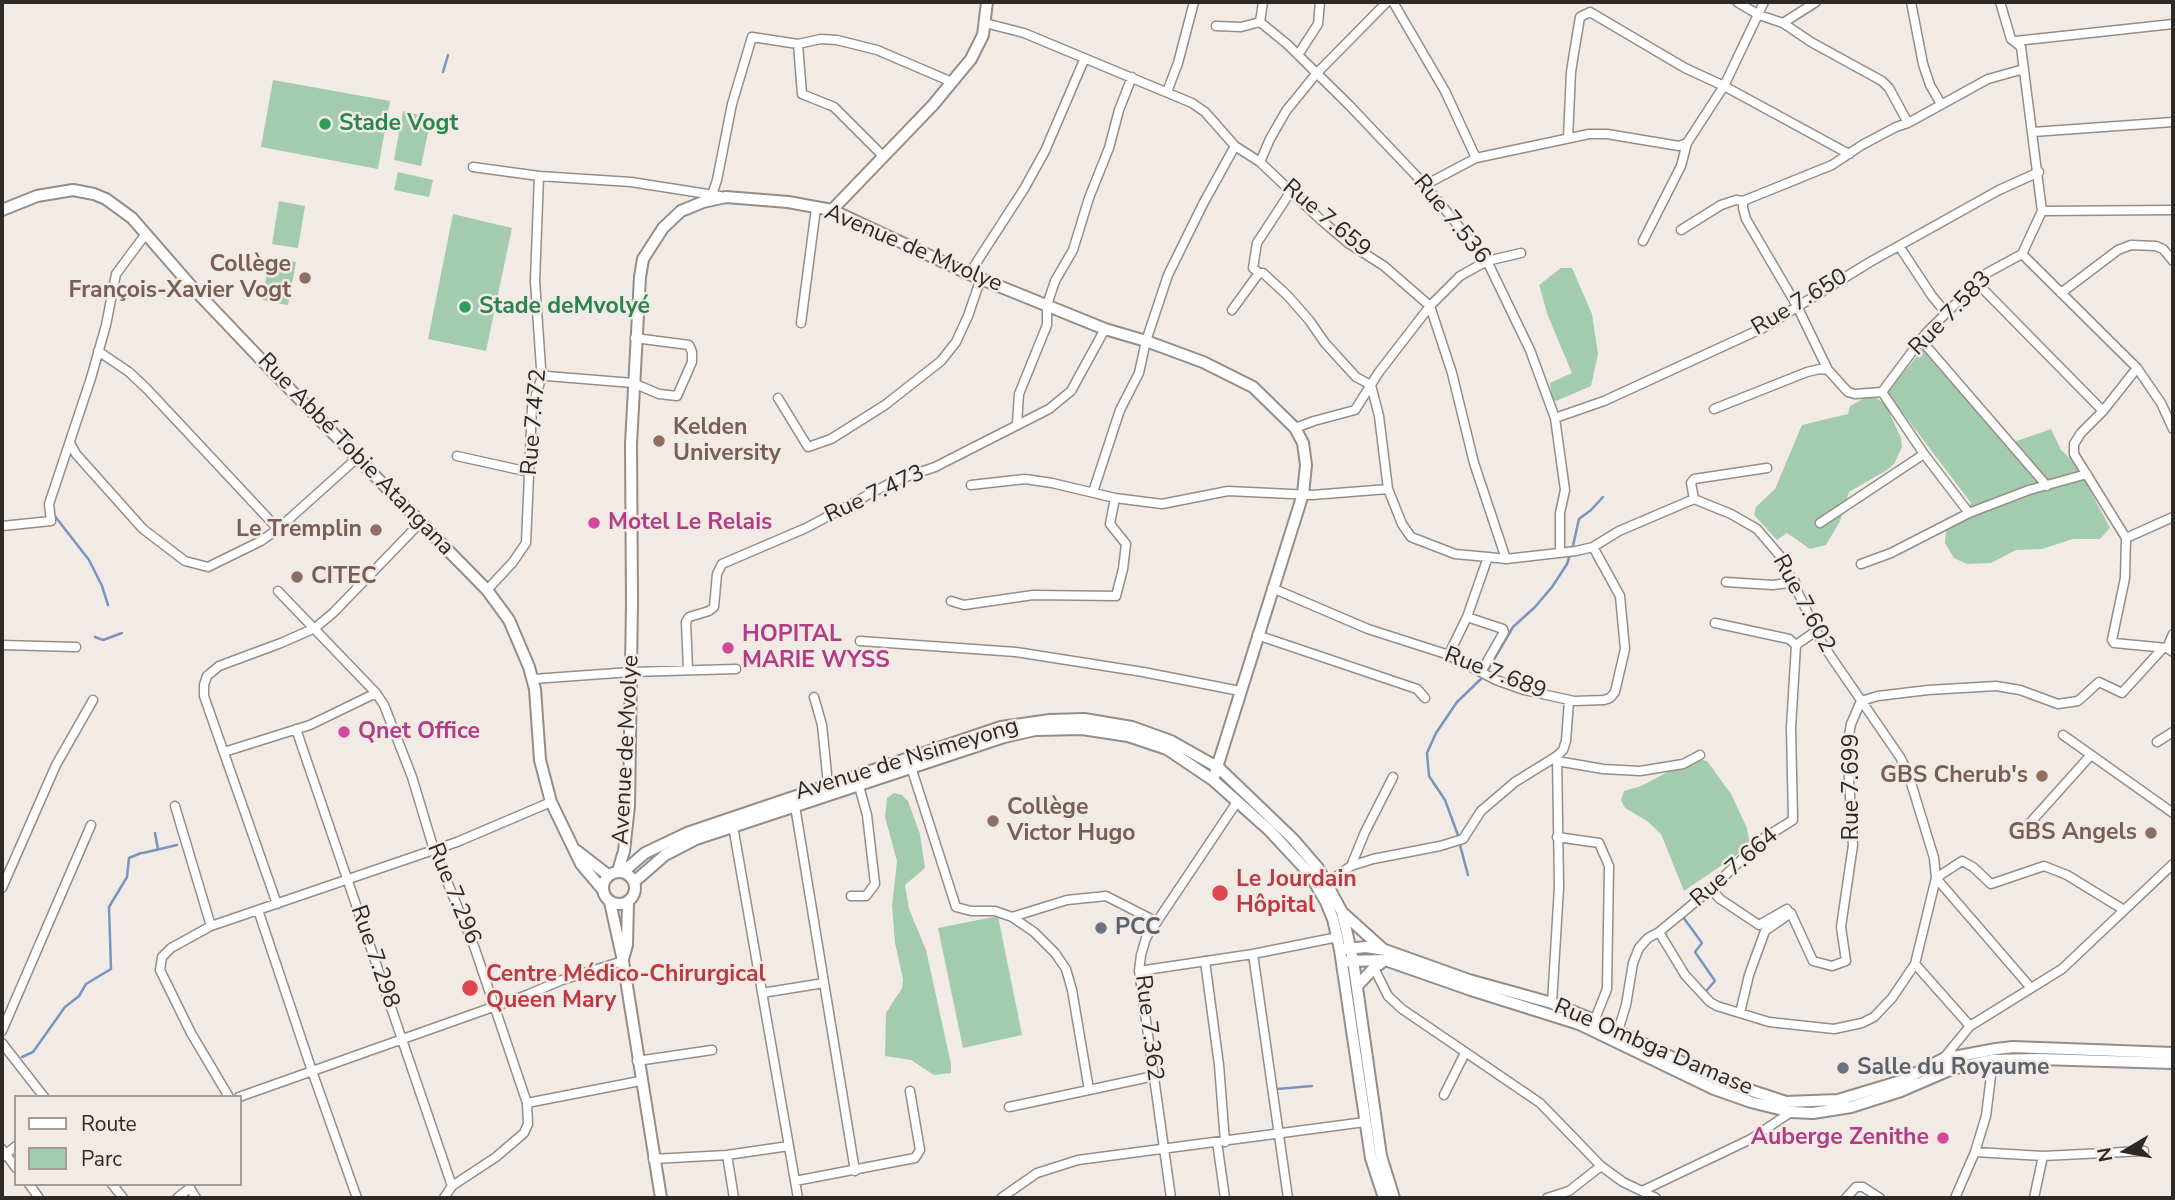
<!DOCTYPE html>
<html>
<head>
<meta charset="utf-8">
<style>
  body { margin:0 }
  #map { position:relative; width:2175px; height:1200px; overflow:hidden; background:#f2eae4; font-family:"Nunito Sans",sans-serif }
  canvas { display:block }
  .frame { position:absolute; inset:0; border:4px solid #2c2927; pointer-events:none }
  .legend { position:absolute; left:14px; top:1095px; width:228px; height:91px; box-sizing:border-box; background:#f2eae4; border:2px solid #a39d98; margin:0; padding:9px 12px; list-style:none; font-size:21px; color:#2c2927 }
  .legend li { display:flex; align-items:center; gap:14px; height:35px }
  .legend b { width:35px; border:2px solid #a39d98 }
  .north { position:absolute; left:2091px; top:1116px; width:70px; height:70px; -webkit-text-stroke:5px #f2eae4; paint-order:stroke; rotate:260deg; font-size:19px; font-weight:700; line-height:28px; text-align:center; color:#2c2927 }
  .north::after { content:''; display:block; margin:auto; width:24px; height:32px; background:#2c2927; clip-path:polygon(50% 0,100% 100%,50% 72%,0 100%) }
</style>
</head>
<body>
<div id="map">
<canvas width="2175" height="1200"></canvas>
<div class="frame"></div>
<ul class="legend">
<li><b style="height:9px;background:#fff"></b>Route</li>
<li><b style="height:19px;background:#a3ccae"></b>Parc</li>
</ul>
<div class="north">N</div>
</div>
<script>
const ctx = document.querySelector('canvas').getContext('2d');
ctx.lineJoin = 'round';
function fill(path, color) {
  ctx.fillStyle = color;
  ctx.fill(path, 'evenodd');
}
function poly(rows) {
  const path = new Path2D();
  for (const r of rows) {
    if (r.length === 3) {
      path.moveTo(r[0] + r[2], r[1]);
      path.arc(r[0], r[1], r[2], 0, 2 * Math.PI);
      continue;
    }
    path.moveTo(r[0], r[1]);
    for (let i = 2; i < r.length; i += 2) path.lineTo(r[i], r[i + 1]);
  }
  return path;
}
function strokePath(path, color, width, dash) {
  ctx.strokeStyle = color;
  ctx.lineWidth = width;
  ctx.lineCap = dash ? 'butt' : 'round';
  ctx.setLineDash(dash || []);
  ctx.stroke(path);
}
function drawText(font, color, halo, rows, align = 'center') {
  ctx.font = font + ' "Nunito Sans",sans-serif';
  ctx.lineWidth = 5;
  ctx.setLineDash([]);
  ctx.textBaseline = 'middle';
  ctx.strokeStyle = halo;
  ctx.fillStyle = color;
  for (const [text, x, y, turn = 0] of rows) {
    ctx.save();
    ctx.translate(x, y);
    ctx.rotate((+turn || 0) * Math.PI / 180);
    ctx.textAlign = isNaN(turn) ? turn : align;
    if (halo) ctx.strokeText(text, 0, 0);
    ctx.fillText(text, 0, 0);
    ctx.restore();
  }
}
fill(poly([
  [273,80,390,101,378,169,261,147],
  [403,111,431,118,421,166,394,160],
  [398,172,433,180,429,197,394,190],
  [279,201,305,206,298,248,272,244],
  [453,214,512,228,486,351,428,339],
  [270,258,296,262,288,305,262,300],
  [1561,268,1572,268,1592,314,1598,354,1591,386,1556,401,1552,399,1550,383,1572,373,1548,316,1539,285],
  [1923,349,2005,445,2051,429,2061,450,2076,464,2110,528,2100,539,2073,539,2042,549,2016,550,1991,563,1967,564,1954,558,1945,543,1946,531,1961,522,1971,503,1887,392],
  [1874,396,1886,405,1901,438,1902,447,1894,464,1887,470,1849,492,1840,521,1826,545,1810,549,1787,533,1777,540,1754,515,1756,507,1775,489,1802,425,1848,414,1850,406,1865,398],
  [1699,759,1707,761,1731,794,1747,828,1750,846,1684,891,1661,834,1647,821,1625,808,1621,800,1624,791,1641,786,1683,764],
  [894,793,902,795,908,801,920,834,925,868,905,885,909,909,926,950,951,1064,951,1073,934,1075,911,1060,885,1056,886,1013,902,988,903,979,895,943,892,906,897,861,885,817,887,798],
  [998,916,1022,1035,963,1048,938,928]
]), '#a3ccae');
strokePath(poly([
  [443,72,448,55],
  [54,515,89,560,102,586,108,605],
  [1572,550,1579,519,1591,510,1603,497],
  [95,637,103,640,122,633],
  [1486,673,1513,627,1535,607,1552,587,1567,564,1570,555],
  [155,833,158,849],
  [1459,838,1445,800,1429,776,1427,753,1436,733,1457,702,1483,677],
  [1460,845,1468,875],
  [143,853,177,845],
  [1683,917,1702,943,1695,952,1715,981,1707,990],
  [22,1057,33,1052,65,1007,79,996,86,984,111,969,109,907,127,877,129,858,141,853],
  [1277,1089,1312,1086]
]), '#7a94c0', 2.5);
const street = poly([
  [1393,2,1445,91,1476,158],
  [1737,2,1759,15,1783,23,1811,42,1882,81,1889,88,1908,123],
  [1911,2,1923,64,1930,85,1941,104],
  [1260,22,1263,2],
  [985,23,1024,33,1192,103,1205,112,1235,146,1260,162,1321,220,1348,243,1384,266,1430,306,1452,373,1474,463,1506,559],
  [1783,23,1816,2],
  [1216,26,1241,27,1260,22,1287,44,1349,105,1425,185,1487,261,1530,350,1555,418,1565,490,1560,513,1560,552],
  [2016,41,2173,24],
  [798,44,802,94,834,107,883,156],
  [1298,55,1318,24,1320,2],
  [1167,92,1178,63,1194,2],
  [2033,132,2173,122],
  [1568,138,1571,72,1574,53,1580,17,1590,12,1685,68,1724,86,1849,154],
  [1260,162,1270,139,1286,111,1316,74,1387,2],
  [473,167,539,176],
  [1425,185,1476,158,1589,134,1607,134,1679,146,1687,143],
  [1291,191,1257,243,1253,268,1259,273,1263,273,1288,296,1309,320,1325,343,1356,377,1371,385,1379,416,1388,489,1402,524,1411,537,1455,554,1488,557,1506,559,1576,551,1593,547,1619,531,1694,499,1731,514,1757,529,1781,557,1823,645,1900,757,1908,773,1934,858,1936,878,2031,988],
  [712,195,717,180,732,104,752,37,798,44,821,39,837,40,877,50,952,82],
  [1743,201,1743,208,1746,219,1797,306,1828,370,1848,392,1855,394,1882,392,1926,333,1987,273,2022,254,2042,211,2021,47,2011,39,2000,2],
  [2042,211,2173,210],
  [1681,230,1721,205,1736,200,1743,201,1832,165,1862,145,1896,127,1908,123,1988,79,2024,69],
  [1643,241,1681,166,1687,143,1724,86,1764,2],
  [1899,246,1932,296,1946,313],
  [2022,254,2137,368,2161,403,2173,429],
  [969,274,1024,189,1045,151,1084,60],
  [1977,283,2103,411],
  [2061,293,2118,250,2131,245,2156,246,2163,249,2173,261],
  [1232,310,1259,273],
  [801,323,816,208],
  [1921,340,2047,486],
  [98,351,129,372,147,389,278,529],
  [2137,368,2103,411,2081,433,2074,444,2074,454,2126,538,2173,517],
  [543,373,547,376,633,383,659,394,677,396,692,362,692,352,689,345,635,338],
  [1882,392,1924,454,1969,513,2029,490,2087,474],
  [778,398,808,447,831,439,885,405,941,361,956,342,968,316,981,278],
  [1714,409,1807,372,1820,369,1828,370],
  [1555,418,1604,401,1763,328,1870,262,1999,190,2039,172],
  [1017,424,1019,394,1047,325,1047,305,1055,281,1073,250,1089,198,1109,148,1119,110,1132,77],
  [1295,428,1314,421,1355,410,1379,372,1430,306,1460,276,1487,261,1521,253],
  [70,443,76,454,143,529,185,561,208,567,261,541,278,529,356,459],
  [457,456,529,472],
  [971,485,1025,479,1052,483,1115,498,1162,504,1228,491,1312,495,1388,489],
  [1093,492,1120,410,1139,373,1146,341,1168,275,1203,204,1235,146],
  [1694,499,1691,483,1694,479,1767,468],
  [1820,523,1924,454],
  [2,526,51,521,49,504,91,378,106,325,116,274,145,235],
  [2126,538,2125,578,2112,640,2114,643,2167,648,2173,652],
  [1861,564,1891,553,1969,513],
  [1726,582,1773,585,1795,582],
  [1272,588,1368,629,1446,654,1496,680,1524,690,1574,701,1604,700,1610,698,1615,692,1625,649,1620,596,1593,547],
  [487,590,513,562,526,543,532,407,543,373,541,368,535,281,539,176,631,182,720,196],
  [278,591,376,693,384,705,412,777,434,850,475,949,527,1103,528,1124,524,1133,496,1157,452,1186,444,1198],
  [951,601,964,605,1033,595,1116,596,1123,569,1126,544,1110,524,1115,498],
  [1257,635,1417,689,1425,698],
  [860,641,1016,652,1143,672,1240,691],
  [2,645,76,647],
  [1796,645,1816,631],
  [2167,648,2173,634],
  [1446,654,1450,652,1467,617],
  [688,670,686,622,689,617,709,611,714,607,717,574,722,564,806,528,894,481,935,467,1049,409,1071,391,1105,329],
  [1481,672,1504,632,1503,629,1467,617,1488,557],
  [533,679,631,672,736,669],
  [814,697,822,725,828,784],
  [296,729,452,1186],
  [2063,735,2173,813],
  [2157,742,2173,732],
  [224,752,310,725,376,693],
  [1557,761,1603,769,1640,771,1683,764,1700,755],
  [911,767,956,907,971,911,995,911,1012,917,1067,900,1106,896,1157,922],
  [175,806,211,926],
  [795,806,855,1171],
  [733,826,798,1198],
  [2021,833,2090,756],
  [1557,837,1599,843,1609,866,1607,989,1593,1024],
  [1351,866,1365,832,1393,777],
  [1327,883,1351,866,1373,859,1440,846,1463,839,1481,811,1515,782,1557,756,1563,750,1566,741,1569,701],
  [2,888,56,765,93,700],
  [1711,889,1720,899,1759,925,1787,909],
  [851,896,866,896,875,884,867,815,859,786],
  [277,904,204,696,204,685,207,676,219,666,281,643,315,628,333,613,420,523],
  [258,910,312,1071,357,1198],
  [1012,917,1034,932,1055,953,1066,969,1072,990,1089,1090,1154,1076],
  [1659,932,1685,975,1710,1002,1717,1006,1769,1022,1834,1029,1862,1023,1874,1017,1892,998,1915,964,1936,878,1962,861,1973,867,1991,884,2044,866,2067,875,2124,910],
  [1253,954,1288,1198],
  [1205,961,1219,1065,1225,1142],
  [1915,964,1970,1026],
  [1374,968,1388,996,1402,1009,1540,1103,1601,1166,1623,1182,1656,1198],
  [1139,971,1253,954,1338,937],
  [762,993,824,983],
  [1552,1003,1559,887,1557,756],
  [1740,1013,1749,975,1765,931,1791,913,1813,961,1832,966,1846,961,1841,927,1853,845,1847,746,1851,724,1861,701,1878,696,1928,690,1996,686,2020,690,2058,704,2078,701,2099,682,2122,693,2163,648],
  [2,1031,91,825],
  [1618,1031,1626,1005,1633,963,1639,948,1648,938,1659,932,1711,889,1764,838,1793,820,1791,728,1796,645,1789,639,1715,623],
  [2,1043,44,1097],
  [637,1061,712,1050],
  [1952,1069,1943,1059,1970,1026,2062,969,2173,864],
  [1444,1095,1465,1053],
  [229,1097,191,1033,160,970,162,957,171,948,211,926,457,842,551,802],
  [239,1097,527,995,562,980,623,961],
  [527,1103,640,1081],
  [1009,1107,1089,1090],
  [1217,1142,1225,1198],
  [2,1149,16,1168],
  [1975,1152,2043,1156,2144,1151],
  [727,1155,734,1198],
  [2,1157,16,1146],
  [653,1159,727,1155,789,1146],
  [795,1181,915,1158,920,1150,910,1091],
  [29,1184,39,1198],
  [112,1184,123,1198],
  [1642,1191,1751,1139,1791,1112],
  [177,1198,190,1188,196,1198],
  [1001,1198,1037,1173,1078,1160,1365,1122],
  [1171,1198,1139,971,1141,955,1146,938,1237,802],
  [1547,1198,1569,1191,1601,1166],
  [1846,1198,1856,1187,1863,1187,1880,1198],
  [1955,1198,1975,1152,1986,1116,1993,1060],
  [2034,1198,2043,1156]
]);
const secondary = poly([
  [2,210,37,196,73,190,94,194,106,199,132,218,192,287,272,371,487,590,509,620,529,667,535,689,540,760,551,802,581,864,603,890],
  [832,210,933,105,971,59,983,35,987,2],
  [577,851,608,875],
  [618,871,624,851,629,806,632,602,631,444,640,277,643,259,663,228,681,211,703,202,726,197,788,202,832,210,969,274,1105,329,1146,341,1203,362,1253,387,1295,428,1303,443,1306,465,1303,494,1213,780],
  [619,888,16],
  [623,872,645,853,687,833,1001,727,1050,720,1084,719,1132,727,1171,741,1219,768,1293,839,1318,868,1342,912,1353,960,1381,1156,1394,1198],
  [634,882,665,855,696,839,1004,737,1035,730,1082,729,1128,736,1167,749,1213,780,1269,830,1309,873,1326,902,1333,919,1340,950,1371,1158,1384,1198],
  [610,902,623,961,661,1198],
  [1344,914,1384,950],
  [1346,949,1366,947,1385,950,1469,980,1552,1003,1594,1020,1719,1080,1786,1102,1838,1100,1901,1081,1943,1059,1996,1049,2013,1047,2173,1053],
  [623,959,627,945,628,902],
  [1348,961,1385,960,1471,990,1579,1024,1714,1089,1751,1102,1791,1112,1813,1113,1851,1107,1901,1091,1952,1069,1993,1060,2039,1059,2173,1063],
  [1357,986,1374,968,1385,960]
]);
strokePath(street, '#958d88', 11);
strokePath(secondary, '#958d88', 14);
strokePath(street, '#fff', 8);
strokePath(secondary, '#fff', 10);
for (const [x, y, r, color] of [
  [325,124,7,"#2e9e5b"],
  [305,278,7,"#8d6e63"],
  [465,307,7,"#2e9e5b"],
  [659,441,7,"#8d6e63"],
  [594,523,7,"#d1479c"],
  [376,530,7,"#8d6e63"],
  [297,577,7,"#8d6e63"],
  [728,648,7,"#d1479c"],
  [344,732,7,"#d1479c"],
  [2042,776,7,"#8d6e63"],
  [993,821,7,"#8d6e63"],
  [2151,833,7,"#8d6e63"],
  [1220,893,9,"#e0444e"],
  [1101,928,7,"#6b7280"],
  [470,988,9,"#e0444e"],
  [1843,1068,7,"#6b7280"],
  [1943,1138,7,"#d1479c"]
]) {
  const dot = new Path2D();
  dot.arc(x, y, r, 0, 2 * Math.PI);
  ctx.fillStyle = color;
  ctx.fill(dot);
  strokePath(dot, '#f2eae4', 2.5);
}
drawText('bold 23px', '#27864d', '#f2eae4', [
  ["Stade Vogt",339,124],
  ["Stade deMvolyé",479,307]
], 'left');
drawText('23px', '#2c2927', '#f2eae4', [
  ["Rue 7.659",1326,219,40],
  ["Rue 7.536",1451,220,51],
  ["Avenue de Mvolye",913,249,23],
  ["Rue 7.650",1800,303,-31],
  ["Rue 7.583",1951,314,-46],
  ["Rue 7.472",535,422,-85],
  ["Rue Abbé Tobie Atangana",355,455,46],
  ["Rue 7.473",875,495,-25],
  ["Rue 7.602",1803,604,62],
  ["Rue 7.689",1495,674,21],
  ["Avenue de Mvolye",627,750,-87],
  ["Avenue de Nsimeyong",907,760,-17],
  ["Rue 7.699",1852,787,-90],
  ["Rue 7.664",1735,868,-41],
  ["Rue 7.296",453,894,68],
  ["Rue 7.298",374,957,71],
  ["Rue 7.362",1148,1028,83],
  ["Rue Ombga Damase",1653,1048,23]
]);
drawText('bold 23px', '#785e54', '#f2eae4', [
  ["Collège",291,265],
  ["François-Xavier Vogt",291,291],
  ["Kelden",673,428,"left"],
  ["University",673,454,"left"],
  ["Le Tremplin",362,530],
  ["CITEC",311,577,"left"],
  ["GBS Cherub's",2028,776],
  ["Collège",1007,808,"left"],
  ["Victor Hugo",1007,834,"left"],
  ["GBS Angels",2137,833]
], 'right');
drawText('bold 23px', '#b23c85', '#f2eae4', [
  ["Motel Le Relais",608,523],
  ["HOPITAL",742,635],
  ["MARIE WYSS",742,661],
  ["Qnet Office",358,732],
  ["Auberge Zenithe",1929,1138,"right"]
], 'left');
drawText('bold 23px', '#be3a42', '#f2eae4', [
  ["Le Jourdain",1236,880],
  ["Hôpital",1236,906],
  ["Centre Médico-Chirurgical",486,975],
  ["Queen Mary",486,1001]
], 'left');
drawText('bold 23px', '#5b616d', '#f2eae4', [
  ["PCC",1115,928],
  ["Salle du Royaume",1857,1068]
], 'left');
</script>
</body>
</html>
